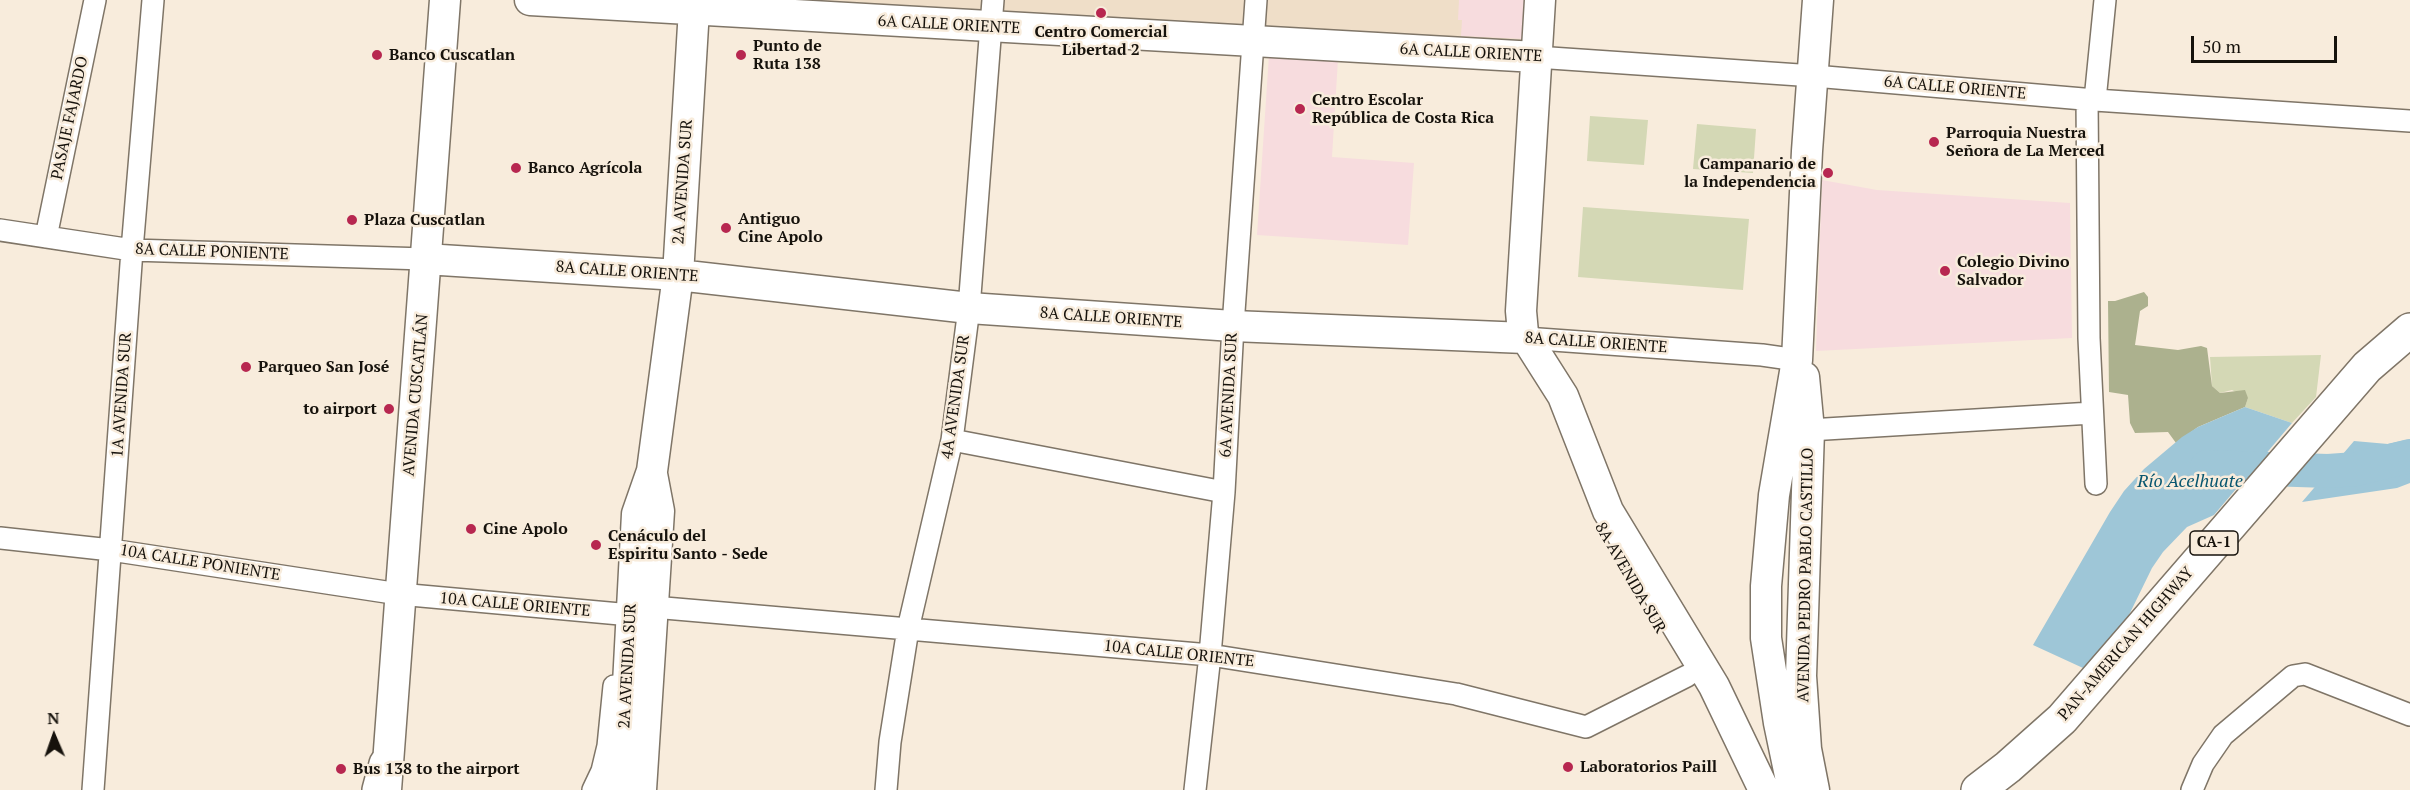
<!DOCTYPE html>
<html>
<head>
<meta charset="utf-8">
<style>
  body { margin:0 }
  #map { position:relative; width:2410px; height:790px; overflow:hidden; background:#f8ecdc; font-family:"PT Serif",serif }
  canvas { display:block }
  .north { position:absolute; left:24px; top:706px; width:60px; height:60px; -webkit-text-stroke:4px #f8ecdc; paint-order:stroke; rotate:358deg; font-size:16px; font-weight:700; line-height:24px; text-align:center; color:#16120c }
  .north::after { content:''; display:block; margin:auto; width:21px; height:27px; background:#16120c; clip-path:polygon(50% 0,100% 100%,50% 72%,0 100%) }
  .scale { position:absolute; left:2191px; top:36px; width:146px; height:27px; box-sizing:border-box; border:3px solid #16120c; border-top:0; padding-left:8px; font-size:18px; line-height:21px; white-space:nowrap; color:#16120c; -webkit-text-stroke:4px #f8ecdc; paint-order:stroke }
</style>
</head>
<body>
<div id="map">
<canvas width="2410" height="790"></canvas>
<div class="north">N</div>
<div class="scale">50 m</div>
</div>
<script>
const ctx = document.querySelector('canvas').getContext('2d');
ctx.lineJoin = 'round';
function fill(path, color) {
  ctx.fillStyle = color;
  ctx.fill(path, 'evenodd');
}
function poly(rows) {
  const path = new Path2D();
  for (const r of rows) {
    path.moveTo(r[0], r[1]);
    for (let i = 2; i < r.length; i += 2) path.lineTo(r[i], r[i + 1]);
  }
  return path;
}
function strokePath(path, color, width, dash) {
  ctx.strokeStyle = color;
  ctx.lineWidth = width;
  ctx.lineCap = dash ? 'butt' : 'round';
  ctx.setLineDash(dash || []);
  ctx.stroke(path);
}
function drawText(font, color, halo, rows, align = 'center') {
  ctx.font = font + ' "PT Serif",serif';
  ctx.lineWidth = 5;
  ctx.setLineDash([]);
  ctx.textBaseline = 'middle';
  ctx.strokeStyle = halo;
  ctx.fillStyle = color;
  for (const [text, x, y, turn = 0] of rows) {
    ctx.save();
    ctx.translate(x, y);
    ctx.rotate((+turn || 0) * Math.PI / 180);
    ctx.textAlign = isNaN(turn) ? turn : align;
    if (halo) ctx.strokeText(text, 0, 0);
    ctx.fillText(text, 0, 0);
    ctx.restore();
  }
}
fill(poly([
  [641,0,1539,0,1536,57]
]), '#efdec8');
fill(poly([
  [1459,0,1527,0,1525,39,1461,36,1462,20,1458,20],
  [1269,55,1338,59,1332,157,1414,163,1408,245,1257,235],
  [1822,180,1877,190,2070,203,2072,338,1816,351]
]), '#f7dcde');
fill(poly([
  [1590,116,1648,120,1644,165,1587,161],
  [1697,124,1756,129,1753,173,1693,169],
  [1583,207,1749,219,1743,290,1578,277],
  [2321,355,2316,397,2292,423,2245,407,2248,398,2232,390,2220,393,2212,386,2210,357]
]), '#d4d8b5');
fill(poly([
  [2144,292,2148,297,2148,306,2140,311,2135,345,2178,350,2201,346,2207,348,2212,386,2220,393,2245,390,2248,398,2245,407,2198,427,2176,443,2168,432,2135,433,2130,423,2128,395,2109,392,2108,301,2115,301]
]), '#acb18e');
fill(poly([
  [2245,407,2292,423,2214,515,2187,527,2163,552,2152,568,2128,617,2083,668,2033,645,2110,512,2124,491,2144,469,2182,437,2198,427],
  [2410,439,2410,483,2397,488,2302,502,2354,441,2388,444]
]), '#9ec6d7');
strokePath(poly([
  [2207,467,2328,471,2356,469,2410,456]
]), '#9ec6d7', 34);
const street = poly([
  [1536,57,1814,76,2095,100,2410,121],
  [2087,99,2089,338,2096,484],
  [2095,100,2105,0],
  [0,230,132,250,425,259],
  [46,237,95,0],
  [1525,338,1762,355,1797,360],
  [1809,430,2092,413],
  [952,440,1224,492],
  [0,538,111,550,399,594,631,615],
  [653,607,1210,655,1456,694,1586,727,1687,676],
  [93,790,132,250,153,0],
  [593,790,602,771,608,746,614,686],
  [886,790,890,742,908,629,952,440,969,308,993,0],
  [1195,790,1210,655,1224,492,1233,326,1256,0],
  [2192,790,2203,764,2223,735,2293,676,2305,674,2410,715]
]);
const secondary = poly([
  [530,0,1536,57],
  [1540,0,1521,311,1523,333,1563,396,1608,511,1714,686,1764,790],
  [425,259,678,275,969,308,1233,326,1525,338],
  [1804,377,1809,430,1801,676,1806,749,1814,790],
  [386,790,445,0],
  [612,790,621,764,626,722,637,514,652,471,678,275,694,9],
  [641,790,659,511,652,474],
  [1793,790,1779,723,1766,638,1766,586,1774,495,1797,360,1807,151,1818,0]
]);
const highway = poly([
  [379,790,386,764],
  [1978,790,2008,767,2062,719,2367,367,2410,330]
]);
strokePath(street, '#7f7567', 24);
strokePath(secondary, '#7f7567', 33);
strokePath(highway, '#7f7567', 36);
strokePath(street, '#fff', 21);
strokePath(secondary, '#fff', 30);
strokePath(highway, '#fff', 33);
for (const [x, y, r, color] of [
  [1101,13,6,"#b72750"],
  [377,55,6,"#b72750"],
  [741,55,6,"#b72750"],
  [1300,109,6,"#b72750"],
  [1934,142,6,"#b72750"],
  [516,168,6,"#b72750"],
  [1828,173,6,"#b72750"],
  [352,220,6,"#b72750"],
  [726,228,6,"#b72750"],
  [1945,271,6,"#b72750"],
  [246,367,6,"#b72750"],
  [389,409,6,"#b72750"],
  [471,529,6,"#b72750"],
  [596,545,6,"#b72750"],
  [1568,767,6,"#b72750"],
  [341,769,6,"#b72750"]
]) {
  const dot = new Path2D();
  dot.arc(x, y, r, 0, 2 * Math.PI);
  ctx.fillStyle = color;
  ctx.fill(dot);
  strokePath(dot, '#f8ecdc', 2);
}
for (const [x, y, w] of [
  [2214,543,48]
]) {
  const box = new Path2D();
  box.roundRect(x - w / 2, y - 12, w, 24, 4.5);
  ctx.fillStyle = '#f8ecdc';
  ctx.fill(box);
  strokePath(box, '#16120c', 1.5);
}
drawText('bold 15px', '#16120c', null, [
  ["CA-1",2214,543]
]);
drawText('16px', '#16120c', '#f8ecdc', [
  ["6A CALLE ORIENTE",949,25,3],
  ["6A CALLE ORIENTE",1471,53,3],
  ["6A CALLE ORIENTE",1955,88,5],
  ["PASAJE FAJARDO",70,118,-78],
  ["2A AVENIDA SUR",683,182,-86],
  ["8A CALLE PONIENTE",212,252,2],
  ["8A CALLE ORIENTE",627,272,4],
  ["8A CALLE ORIENTE",1111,318,4],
  ["8A CALLE ORIENTE",1596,343,4],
  ["1A AVENIDA SUR",122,395,-86],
  ["AVENIDA CUSCATLÁN",416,395,-85],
  ["6A AVENIDA SUR",1229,395,-87],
  ["4A AVENIDA SUR",956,397,-82],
  ["10A CALLE PONIENTE",200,563,9],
  ["AVENIDA PEDRO PABLO CASTILLO",1806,575,-89],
  ["8A AVENIDA SUR",1630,578,60],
  ["10A CALLE ORIENTE",515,605,5],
  ["PAN-AMERICAN HIGHWAY",2126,644,-49],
  ["10A CALLE ORIENTE",1179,654,6],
  ["2A AVENIDA SUR",628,666,-87]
]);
drawText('bold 16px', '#16120c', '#f8ecdc', [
  ["Centro Comercial",1101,32,"center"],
  ["Libertad 2",1101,50,"center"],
  ["Punto de",753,46],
  ["Ruta 138",753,64],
  ["Banco Cuscatlan",389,55],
  ["Centro Escolar",1312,100],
  ["República de Costa Rica",1312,118],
  ["Parroquia Nuestra",1946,133],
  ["Señora de La Merced",1946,151],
  ["Campanario de",1816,164,"right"],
  ["la Independencia",1816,182,"right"],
  ["Banco Agrícola",528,168],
  ["Antiguo",738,219],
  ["Cine Apolo",738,237],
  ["Plaza Cuscatlan",364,220],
  ["Colegio Divino",1957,262],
  ["Salvador",1957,280],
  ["Parqueo San José",258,367],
  ["to airport",377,409,"right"],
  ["Cine Apolo",483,529],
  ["Cenáculo del",608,536],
  ["Espiritu Santo - Sede",608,554],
  ["Laboratorios Paill",1580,767],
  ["Bus 138 to the airport",353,769]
], 'left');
drawText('italic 18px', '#08566f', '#f8ecdc', [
  ["Río Acelhuate",2190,482]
]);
</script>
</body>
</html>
